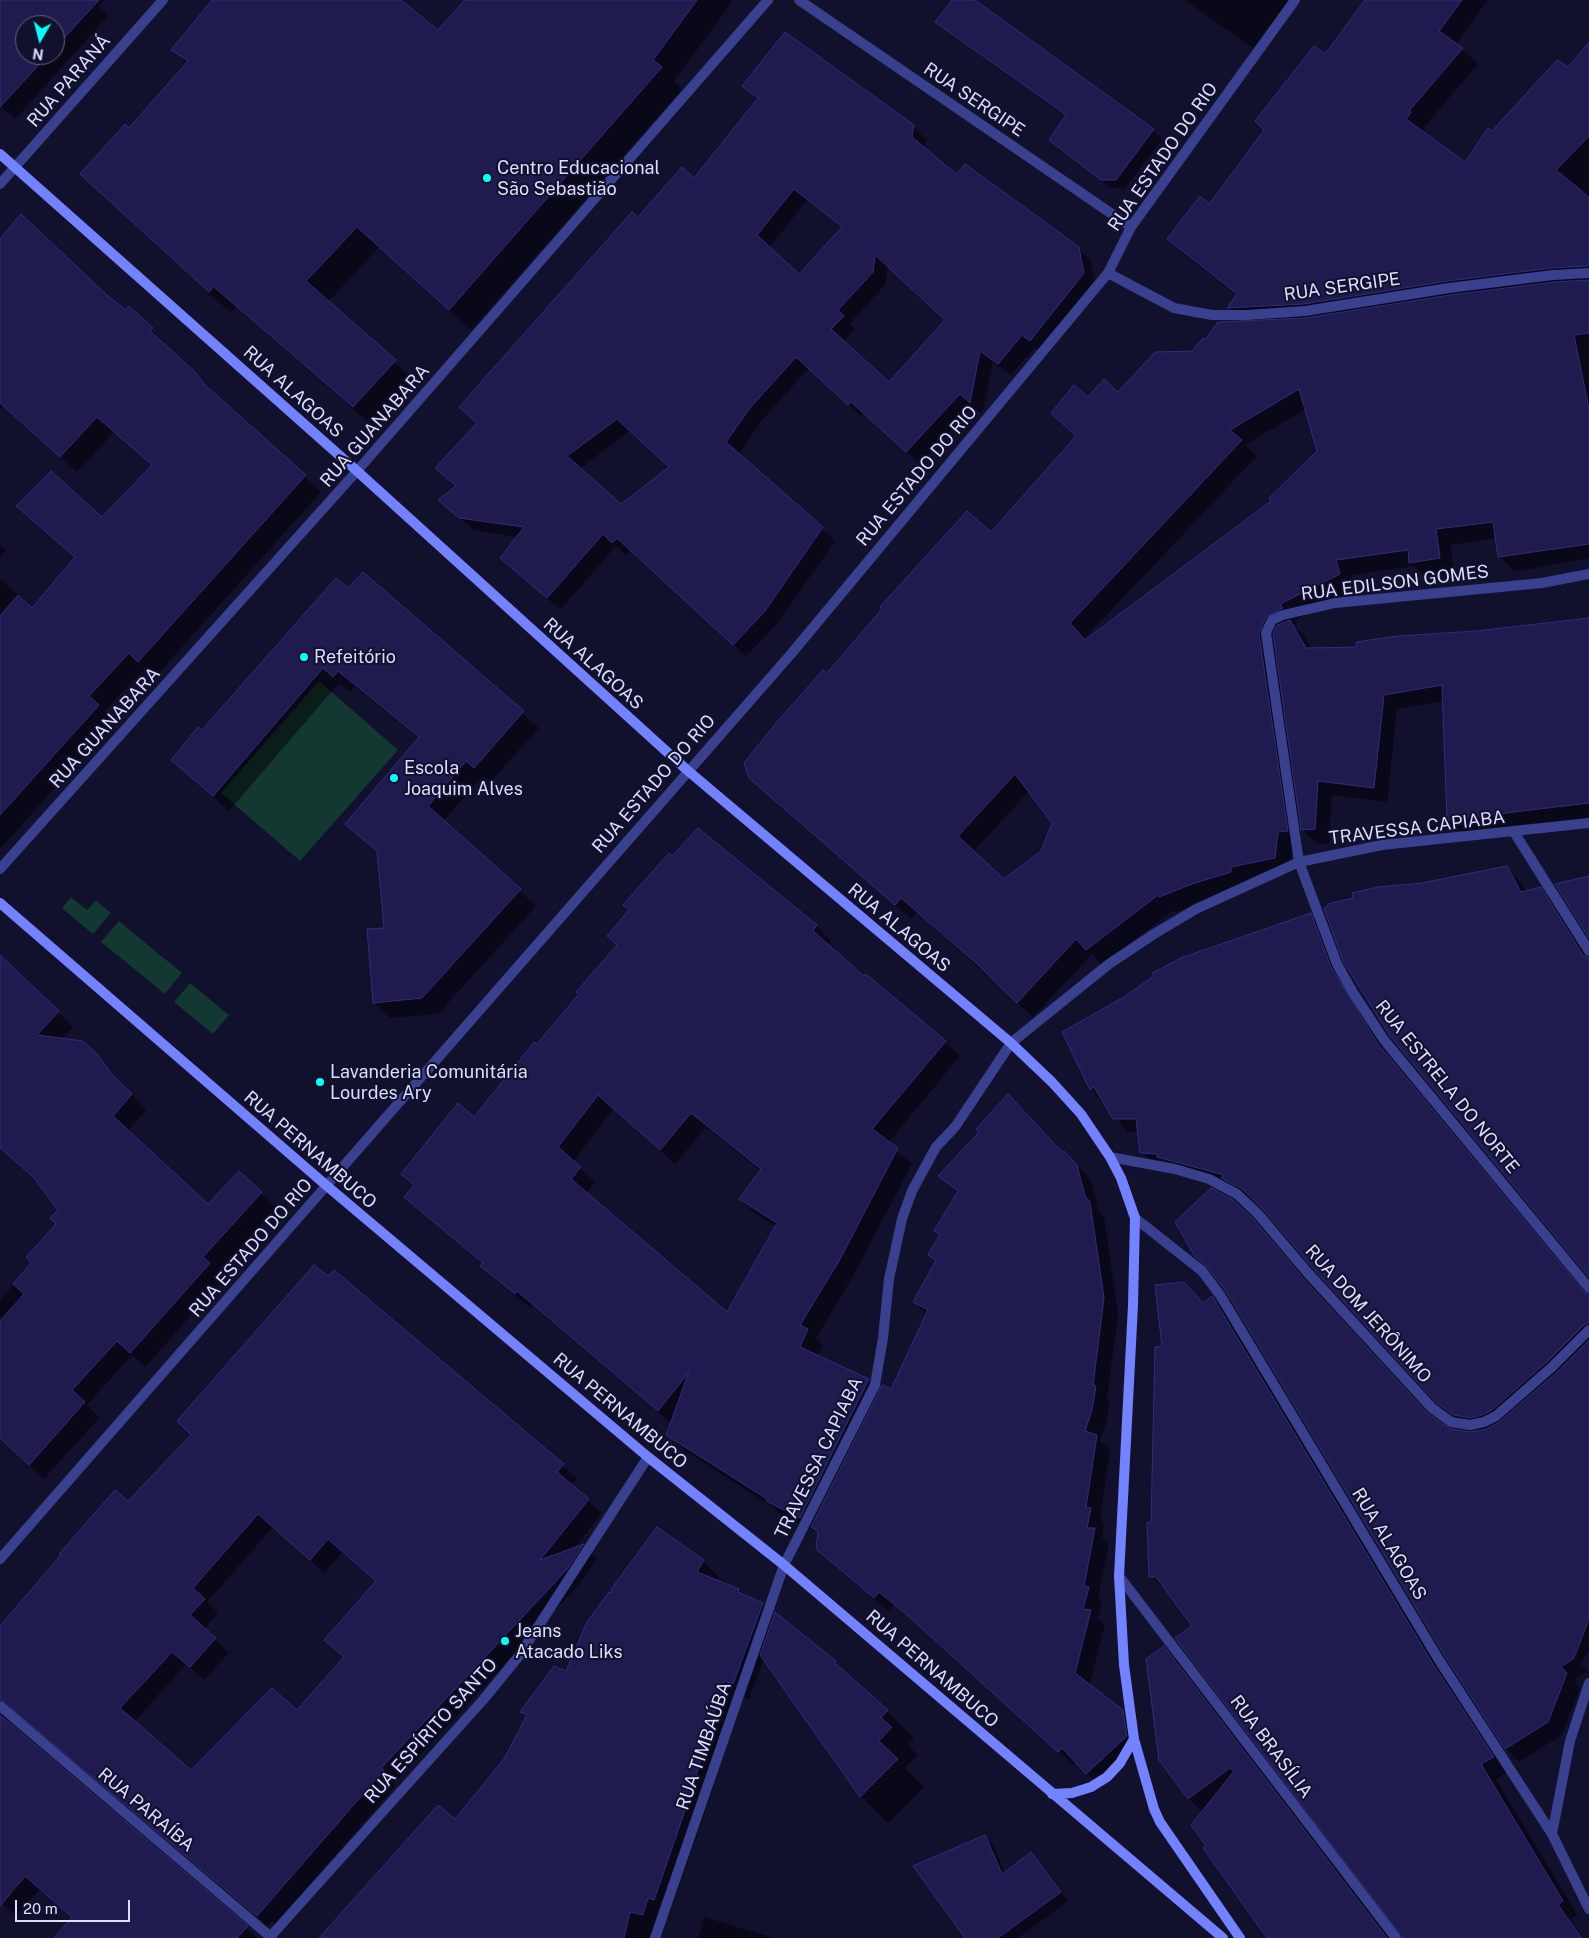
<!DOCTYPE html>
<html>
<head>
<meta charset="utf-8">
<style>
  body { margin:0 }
  #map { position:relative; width:1589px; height:1938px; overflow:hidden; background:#11102d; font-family:"Public Sans",sans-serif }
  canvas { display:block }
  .north { position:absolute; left:15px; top:15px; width:50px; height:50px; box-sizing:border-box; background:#11102d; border:1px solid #626281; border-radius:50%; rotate:188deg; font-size:14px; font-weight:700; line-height:20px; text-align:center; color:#dcddff }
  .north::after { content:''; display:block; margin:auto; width:18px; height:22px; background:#08fff8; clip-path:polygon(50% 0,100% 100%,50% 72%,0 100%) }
  .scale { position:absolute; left:15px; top:1900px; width:115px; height:22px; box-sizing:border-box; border:2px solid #dcddff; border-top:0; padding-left:6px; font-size:15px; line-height:18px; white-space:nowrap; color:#dcddff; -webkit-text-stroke:4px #11102d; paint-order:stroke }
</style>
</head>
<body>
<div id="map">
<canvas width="1589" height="1938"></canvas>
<div class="north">N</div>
<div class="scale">20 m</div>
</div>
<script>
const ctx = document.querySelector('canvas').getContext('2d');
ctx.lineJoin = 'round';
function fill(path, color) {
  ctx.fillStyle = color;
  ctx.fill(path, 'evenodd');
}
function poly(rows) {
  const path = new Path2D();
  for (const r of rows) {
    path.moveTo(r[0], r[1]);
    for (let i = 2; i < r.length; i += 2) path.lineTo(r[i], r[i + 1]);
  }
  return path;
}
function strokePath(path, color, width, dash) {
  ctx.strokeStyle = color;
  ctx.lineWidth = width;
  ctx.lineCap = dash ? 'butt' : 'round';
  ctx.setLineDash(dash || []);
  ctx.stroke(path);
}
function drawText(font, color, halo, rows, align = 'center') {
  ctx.font = font + ' "Public Sans",sans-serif';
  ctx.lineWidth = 4;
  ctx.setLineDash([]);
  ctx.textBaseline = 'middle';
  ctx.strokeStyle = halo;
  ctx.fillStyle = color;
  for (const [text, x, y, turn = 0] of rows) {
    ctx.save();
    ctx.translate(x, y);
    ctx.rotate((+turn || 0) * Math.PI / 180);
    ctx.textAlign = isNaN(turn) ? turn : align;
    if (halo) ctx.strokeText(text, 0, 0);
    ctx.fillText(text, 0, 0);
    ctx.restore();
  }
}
fill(poly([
  [319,681,398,750,300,861,221,793],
  [71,897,87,910,96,900,111,913,93,934,62,908],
  [119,921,182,973,165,994,101,942],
  [190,983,229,1015,213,1034,174,1002]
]), '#133832');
fill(poly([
  [0,0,105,0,99,6,108,16,15,119,0,106],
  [25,25,55,25,55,55,25,55],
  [213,0,399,0,439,32,466,0,730,0,732,2,674,81,682,89,471,330,379,247,328,302,416,382,374,427,236,307,231,313,103,195,129,130,187,64,173,50],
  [953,0,972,0,1153,130,1162,139,1125,188,1111,188,1050,140,1066,117,946,30,937,22],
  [1185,0,1300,0,1261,54],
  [1366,0,1488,0,1456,44,1478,64,1424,127,1426,129,1422,133,1465,163,1492,133,1568,69,1589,44,1589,558,1515,572,1499,556,1497,538,1451,545,1454,573,1426,578,1414,566,1351,575,1355,590,1295,620,1297,624,1293,625,1304,636,1312,649,1358,648,1398,637,1545,625,1589,619,1589,818,1463,834,1449,819,1444,701,1397,709,1387,802,1332,795,1329,843,1317,844,1300,827,1302,846,1293,847,1290,873,1246,882,1176,912,1174,910,1102,965,1092,954,1033,1017,917,912,911,919,750,777,827,675,991,534,1077,436,1088,399,1118,393,1192,352,1207,340,1243,322,1229,308,1237,296,1184,254,1169,239,1209,205],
  [1306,409,1319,452,1272,502,1086,641,1084,639,1257,456,1245,445],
  [1029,791,1053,823,1042,852,1004,880,973,852],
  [744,86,913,126,926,139,924,149,956,176,1078,248,1091,261,1096,286,1043,353,1035,347,1011,375,993,362,982,414,973,406,920,464,864,413,861,416,809,368,762,420,739,454,835,541,777,624,746,656,630,550,626,555,616,546,560,610,501,557,518,537,473,530,440,500,456,487,436,468,478,423,638,219,694,180,758,100],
  [807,200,843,229,799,276,769,248],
  [888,266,947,320,889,384,843,342,855,329,850,323,885,285],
  [630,431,671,468,621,505,579,469],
  [0,240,108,298,126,311,129,308,217,397,321,492,155,677,145,668,104,712,114,722,0,849,0,579,33,608,76,558,18,506,102,519,152,466,114,432,77,472,3,406,0,409],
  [0,545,6,550,0,557],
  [363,573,539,728,490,782,483,776,443,821,536,906,438,1014,390,1018,374,1002,385,929,378,853,347,823,420,739,354,686,350,692,339,683,229,811,173,760],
  [699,830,817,926,831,941,828,946,945,1042,960,1056,888,1143,912,1164,853,1276,816,1338,823,1345,817,1356,868,1380,880,1392,891,1391,927,1315,914,1302,936,1262,930,1255,941,1236,936,1231,958,1193,939,1176,1064,1152,1091,1180,1099,1212,1104,1217,1118,1313,1107,1399,1109,1401,1106,1424,1100,1440,1110,1450,1100,1519,1104,1524,1102,1537,1109,1544,1098,1598,1102,1602,1098,1618,1105,1625,1089,1686,1122,1711,1137,1726,1140,1750,1101,1787,1077,1762,1073,1765,923,1629,894,1605,889,1611,832,1563,817,1548,819,1532,816,1530,815,1532,782,1516,774,1508,683,1449,668,1434,672,1424,532,1305,531,1308,497,1281,482,1266,483,1264,406,1197,415,1186,402,1173,474,1119,581,994,618,945,673,858],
  [613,1109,675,1164,706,1127,761,1171,740,1199,755,1214,777,1227,727,1314,586,1193,595,1183,573,1162],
  [1506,868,1520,881,1526,892,1540,889,1554,902,1589,958,1589,1275,1422,885],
  [1310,914,1324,927,1344,982,1391,1059,1586,1294,1589,1294,1589,1650,1580,1664,1587,1671,1574,1681,1580,1688,1562,1735,1519,1762,1506,1748,1446,1656,1252,1220,1429,1416,1449,1430,1471,1433,1482,1431,1468,1428,1438,1402,1257,1202,1236,1191,1155,1166,1141,1152,1139,1132,1128,1132,1091,1089],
  [0,957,73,1027,61,1039,82,1042,146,1110,128,1131,208,1205,239,1172,276,1208,217,1272,223,1279,145,1367,132,1355,87,1405,99,1418,44,1479,0,1437,0,1300,33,1263,58,1224,60,1210,39,1183,0,1149],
  [334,1272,577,1478,571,1486,602,1513,574,1549,583,1545,597,1558,581,1582,394,1783,396,1785,275,1925,272,1921,268,1926,20,1714,9,1715,7,1720,8,1723,257,1938,55,1938,73,1918,40,1889,16,1916,0,1902,0,1627,128,1503,192,1435],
  [273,1527,324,1573,343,1552,377,1582,326,1640,345,1658,297,1712,192,1772,134,1722,186,1664,204,1680,229,1653,204,1629,218,1613,207,1602],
  [565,1570,568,1570,377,1774,375,1772],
  [1184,1283,1204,1304,1212,1298,1227,1313,1508,1772,1496,1780,1578,1916,1570,1918,1584,1938,1403,1938,1193,1627,1168,1592,1150,1576,1163,1348],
  [703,1561,719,1577,716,1581,738,1590,746,1597,763,1604,775,1616,835,1662,914,1738,908,1745,918,1755,905,1768,924,1787,888,1823,861,1796,764,1659,749,1699,740,1696,705,1812,669,1915,663,1914,654,1938,322,1938,455,1821,505,1760,527,1718,521,1712],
  [1164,1648,1179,1663,1390,1938,1269,1938,1208,1846,1202,1812,1189,1798],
  [984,1836,993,1845,1005,1873,1031,1854,1068,1901,1018,1938,966,1938],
  [704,1917,774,1938,698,1938]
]), '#0007');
const building = poly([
  [0,0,99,0,55,48,55,25,25,25,25,55,48,55,0,107,0,0],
  [212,0,401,0,438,30,465,0,697,0,653,60,662,67,449,310,357,227,306,281,396,360,353,407,214,287,209,292,80,174,125,124,129,128,188,61,171,50,212,0],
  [952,0,975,0,1154,129,1116,180,1101,180,1049,140,1066,115,935,22,952,0],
  [1365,0,1462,0,1439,31,1463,48,1409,111,1411,112,1406,119,1465,162,1488,128,1492,131,1557,60,1568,67,1589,42,1589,136,1556,170,1589,197,1589,266,1552,268,1448,281,1304,304,1227,308,1237,294,1167,239,1200,196,1209,204,1237,167,1264,130,1255,121,1314,46,1325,54,1365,0],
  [785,32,914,125,912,137,956,174,965,164,1079,247,1084,273,1030,341,1022,335,998,364,980,351,970,403,960,394,906,452,851,402,848,405,796,357,750,408,726,442,823,527,765,611,733,645,617,538,612,543,603,534,547,598,500,558,524,527,459,518,438,500,456,486,435,468,477,423,459,407,632,212,638,217,682,167,694,178,758,98,742,86,785,32],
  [794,189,842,227,799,274,757,235,794,189],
  [875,255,945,320,889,382,831,329,844,316,838,310,873,272,875,255],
  [617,419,669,467,621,504,567,456,617,419],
  [21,214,109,297,126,310,129,306,153,328,150,331,195,372,205,385,306,475,138,662,129,653,89,696,99,705,0,815,0,616,18,595,32,608,75,557,16,506,51,471,102,517,152,465,97,417,60,457,0,403,0,239,21,214],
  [1589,280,1589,333,1574,335,1589,409,1589,544,1498,557,1493,522,1436,529,1440,558,1409,563,1408,550,1336,560,1340,574,1280,604,1283,608,1266,617,1259,634,1288,831,1278,832,1275,858,1231,867,1231,872,1192,884,1159,897,1158,895,1086,950,1076,939,1017,1003,977,964,901,898,895,905,749,778,744,763,777,722,823,670,827,673,882,609,880,607,967,511,991,532,1076,436,1051,413,1074,385,1088,397,1104,379,1118,392,1155,352,1192,351,1203,338,1206,339,1218,322,1305,318,1450,295,1554,282,1589,280],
  [1299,389,1317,451,1269,498,1271,501,1085,640,1070,623,1242,440,1230,430,1299,389],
  [1015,774,1052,823,1041,851,1004,879,958,836,1015,774],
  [363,572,524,711,474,768,466,761,428,806,521,889,422,998,373,1003,367,929,384,928,377,851,345,824,419,737,338,671,333,677,323,668,213,796,171,760,198,727,202,730,336,578,348,588,363,572],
  [1589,618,1589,803,1447,820,1442,685,1384,695,1374,788,1318,781,1315,829,1301,830,1273,634,1277,625,1290,620,1306,648,1357,647,1356,642,1398,636,1476,631,1589,618],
  [698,828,817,925,813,931,864,976,866,974,946,1041,872,1129,898,1148,839,1261,800,1325,808,1329,800,1347,869,1379,800,1518,766,1501,767,1499,666,1435,689,1372,658,1411,517,1291,515,1294,480,1266,483,1263,404,1197,414,1185,401,1174,458,1103,474,1117,534,1042,537,1044,579,994,576,992,617,945,607,936,629,910,623,905,669,853,672,856,698,828],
  [598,1095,660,1150,691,1113,761,1169,739,1199,777,1223,727,1312,571,1179,581,1167,558,1147,598,1095],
  [1507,866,1521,892,1541,887,1583,955,1589,958,1589,1277,1390,1036,1343,961,1324,908,1328,906,1328,904,1353,898,1352,893,1378,887,1422,883,1507,866],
  [1589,876,1589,938,1555,884,1589,876],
  [1311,913,1331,967,1378,1044,1584,1292,1589,1295,1589,1323,1584,1325,1547,1362,1492,1410,1482,1415,1470,1418,1454,1415,1437,1403,1312,1267,1263,1209,1242,1189,1221,1178,1224,1175,1157,1157,1157,1154,1140,1153,1136,1119,1113,1119,1094,1087,1090,1090,1062,1032,1124,997,1154,976,1152,973,1181,958,1311,913],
  [0,955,59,1011,37,1035,83,1041,97,1054,112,1074,132,1094,113,1116,208,1204,239,1171,262,1192,203,1257,210,1263,130,1353,117,1341,72,1390,85,1402,29,1465,0,1438,0,1321,24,1294,13,1284,31,1263,26,1257,56,1224,50,1218,58,1210,34,1178,0,1148,0,955],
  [1008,1094,1062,1152,1064,1151,1077,1165,1085,1196,1090,1202,1104,1298,1093,1385,1096,1386,1092,1410,1085,1431,1097,1435,1086,1507,1091,1508,1087,1528,1095,1528,1084,1586,1089,1587,1083,1609,1091,1610,1075,1673,1123,1710,1127,1736,1086,1774,1062,1748,1058,1752,907,1615,879,1592,874,1598,816,1549,818,1532,811,1527,882,1385,891,1389,928,1310,913,1302,936,1260,928,1255,940,1234,934,1231,958,1191,938,1176,979,1132,976,1129,1008,1094],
  [1211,1188,1233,1200,1253,1219,1302,1277,1427,1413,1450,1429,1471,1432,1486,1429,1499,1422,1557,1372,1589,1340,1589,1619,1574,1658,1561,1667,1567,1673,1548,1722,1505,1749,1445,1656,1226,1291,1207,1267,1195,1257,1175,1222,1211,1188],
  [314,1265,328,1276,334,1270,564,1464,557,1472,589,1499,540,1560,584,1544,568,1568,381,1768,384,1770,257,1916,0,1699,0,1626,61,1555,59,1554,115,1490,128,1501,191,1435,177,1421,314,1265],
  [258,1514,310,1560,328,1539,376,1581,324,1640,344,1657,297,1710,272,1688,191,1770,120,1708,172,1652,190,1667,216,1638,190,1615,205,1599,193,1588,258,1514],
  [1184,1282,1203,1303,1212,1296,1214,1299,1433,1664,1494,1757,1481,1764,1563,1901,1558,1905,1582,1938,1403,1938,1175,1638,1192,1626,1156,1577,1149,1577,1147,1522,1151,1523,1155,1347,1162,1347,1155,1285,1184,1282],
  [657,1527,704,1560,697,1572,739,1589,738,1592,763,1603,733,1684,724,1681,690,1796,654,1900,648,1898,643,1915,630,1912,624,1938,319,1938,438,1805,455,1819,504,1759,527,1715,520,1712,554,1666,566,1671,587,1622,609,1592,611,1593,612,1588,657,1527],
  [775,1612,836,1661,835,1663,888,1710,881,1718,892,1727,879,1741,898,1759,860,1797,760,1655,775,1612],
  [1164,1646,1387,1938,1267,1938,1203,1848,1206,1846,1191,1825,1234,1771,1230,1768,1188,1799,1159,1760,1146,1659,1164,1646],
  [0,1715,248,1926,237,1938,54,1938,72,1917,25,1876,0,1906,0,1715],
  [985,1835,1002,1874,1031,1852,1061,1892,998,1938,965,1938,913,1866,985,1835]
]);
fill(building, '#1f1b4f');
strokePath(building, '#312c7d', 1);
strokePath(poly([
  [799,0,1131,227],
  [0,184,163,0],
  [1108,273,1174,308,1212,315,1247,315,1305,311,1449,288,1553,275,1589,273],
  [1589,574,1542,583,1335,603,1283,615,1272,620,1266,633,1299,862,1337,964,1352,991,1384,1040,1589,1288],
  [1514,832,1589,951],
  [0,869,357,471,768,0],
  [1110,1157,1175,1169,1209,1179,1237,1194,1258,1214,1307,1272,1432,1408,1451,1422,1470,1425,1484,1422,1496,1416,1552,1367,1589,1330],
  [1135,1218,1202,1271,1220,1295,1439,1660,1552,1834,1589,1909],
  [0,1559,791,654,1108,273,1131,227,1295,0],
  [1119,1576,1396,1938],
  [0,1706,272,1938],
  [1552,1834,1570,1741,1589,1683],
  [269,1938,483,1700,519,1656,648,1457],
  [655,1938,784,1565,875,1385,883,1338,889,1279,902,1219,912,1191,936,1147,955,1127,1011,1043,1109,964,1154,934,1196,909,1299,862,1382,845,1589,823]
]), '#39418f', 10);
strokePath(poly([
  [0,154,357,471,687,770,1011,1043,1051,1081,1081,1114,1110,1157,1121,1178,1135,1218,1133,1305,1119,1576,1124,1665,1134,1739,1154,1809,1160,1822,1240,1938],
  [0,903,327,1186,648,1457,784,1565,1223,1938],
  [1052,1794,1072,1793,1091,1787,1107,1777,1120,1763,1134,1739]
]), '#7382ff', 10);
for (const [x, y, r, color] of [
  [487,178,5,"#08fff8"],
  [304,657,5,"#08fff8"],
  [394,778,5,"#08fff8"],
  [320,1082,5,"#08fff8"],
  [505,1641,5,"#08fff8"]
]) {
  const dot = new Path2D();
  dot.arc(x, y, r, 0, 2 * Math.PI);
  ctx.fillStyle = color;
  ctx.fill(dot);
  strokePath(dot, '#11102d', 2);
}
drawText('18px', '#dcddff', '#11102d', [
  ["RUA PARANÁ",69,81,-49],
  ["RUA SERGIPE",974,100,34],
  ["RUA ESTADO DO RIO",1163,157,-55],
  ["RUA SERGIPE",1342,287,-8],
  ["RUA ALAGOAS",293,392,42],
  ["RUA GUANABARA",375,426,-49],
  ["RUA ESTADO DO RIO",917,476,-50],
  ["RUA EDILSON GOMES",1395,583,-7],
  ["RUA ALAGOAS",593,664,42],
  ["RUA GUANABARA",105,728,-48],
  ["RUA ESTADO DO RIO",654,784,-49],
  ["TRAVESSA CAPIABA",1417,828,-7],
  ["RUA ALAGOAS",899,928,40],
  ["RUA ESTRELA DO NORTE",1447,1087,51],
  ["RUA PERNAMBUCO",310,1150,41],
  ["RUA ESTADO DO RIO",251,1248,-49],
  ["RUA DOM JERÔNIMO",1368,1314,48],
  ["RUA PERNAMBUCO",620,1411,40],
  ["TRAVESSA CAPIABA",819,1458,-64],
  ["RUA ALAGOAS",1389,1544,59],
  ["RUA PERNAMBUCO",932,1669,41],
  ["RUA ESPÍRITO SANTO",431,1731,-48],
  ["RUA TIMBAÚBA",704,1746,-71],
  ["RUA BRASÍLIA",1271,1747,53],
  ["RUA PARAÍBA",146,1810,40]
]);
drawText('18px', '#dcddff', '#11102d', [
  ["Centro Educacional",497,168],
  ["São Sebastião",497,189],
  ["Refeitório",314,657],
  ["Escola",404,768],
  ["Joaquim Alves",404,789],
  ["Lavanderia Comunitária",330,1072],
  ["Lourdes Ary",330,1093],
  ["Jeans",515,1631],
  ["Atacado Liks",515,1652]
], 'left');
</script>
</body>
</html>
